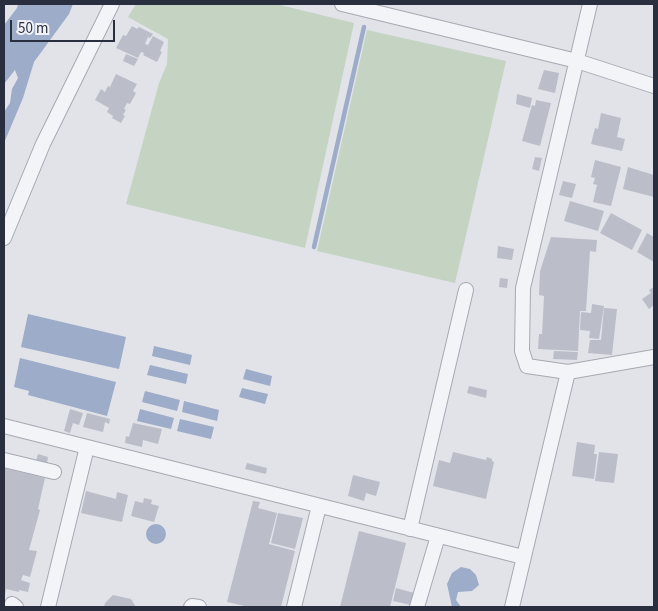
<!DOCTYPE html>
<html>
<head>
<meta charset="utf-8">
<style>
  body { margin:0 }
  #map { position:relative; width:658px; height:611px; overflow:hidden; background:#e1e3e9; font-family:"Source Sans 3",sans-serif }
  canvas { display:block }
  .frame { position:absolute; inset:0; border:5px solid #2a2f40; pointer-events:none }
  .scale { position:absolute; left:10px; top:20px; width:105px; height:22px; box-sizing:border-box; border:2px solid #2a2f40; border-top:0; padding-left:6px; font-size:15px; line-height:18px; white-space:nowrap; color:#2a2f40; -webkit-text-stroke:4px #f0f2f7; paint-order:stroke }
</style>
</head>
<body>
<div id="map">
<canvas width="658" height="611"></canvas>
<div class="frame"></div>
<div class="scale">50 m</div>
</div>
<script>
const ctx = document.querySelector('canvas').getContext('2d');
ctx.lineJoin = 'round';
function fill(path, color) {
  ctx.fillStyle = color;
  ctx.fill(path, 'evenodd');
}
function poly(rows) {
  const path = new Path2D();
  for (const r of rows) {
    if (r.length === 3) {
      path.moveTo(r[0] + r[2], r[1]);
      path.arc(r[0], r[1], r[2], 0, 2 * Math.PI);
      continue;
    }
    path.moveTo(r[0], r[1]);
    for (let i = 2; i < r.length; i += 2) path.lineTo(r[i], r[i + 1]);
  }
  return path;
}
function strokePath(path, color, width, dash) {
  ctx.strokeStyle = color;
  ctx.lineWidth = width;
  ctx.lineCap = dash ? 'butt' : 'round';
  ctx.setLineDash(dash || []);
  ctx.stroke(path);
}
fill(poly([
  [136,4,276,4,354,23,305,248,126,204,159,83,167,64,168,39,128,17],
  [367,30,506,61,455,283,317,251]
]), '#c4d3c2');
fill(poly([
  [18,4,73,4,69,14,34,62,23,98,4,143,4,112,10,103,12,89,18,78,15,70,4,84,4,25,17,8],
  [28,314,126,337,119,369,21,347],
  [154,346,192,355,190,365,152,356],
  [20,358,116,382,107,416,28,395,29,391,14,387],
  [150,365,188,374,186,384,147,375],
  [246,369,272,376,270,386,243,379],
  [242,388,268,394,265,404,239,397],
  [145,391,180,400,177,411,142,402],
  [184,401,219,410,217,421,182,412],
  [140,409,174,418,171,429,137,421],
  [180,419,214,427,211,439,177,431],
  [156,534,10],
  [461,567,470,569,476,575,479,585,472,591,458,592,456,600,461,607,452,607,447,584,452,573]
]), '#9dacc8');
strokePath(poly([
  [314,247,364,27]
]), '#9dacc8', 4.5);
fill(poly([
  [132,26,137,29,139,27,153,34,150,38,148,37,145,44,148,45,153,36,164,42,160,51,162,52,157,62,143,55,144,53,141,52,138,58,116,48,123,35,126,36],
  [126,54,138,59,134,66,123,61],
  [544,70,559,73,555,93,538,89],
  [116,74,137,84,133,91,136,93,130,104,127,103,124,109,126,110,123,115,125,116,121,123,112,118,113,116,107,112,109,108,95,100,101,89,105,92,108,86,110,87],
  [517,94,532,98,530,108,516,104],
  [536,100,551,103,540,146,522,141,532,105,535,106],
  [601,113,621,118,617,137,625,139,622,151,591,144,595,128,598,129],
  [535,157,542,158,539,171,532,169],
  [595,160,621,167,611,206,593,202,597,185,593,184,595,178,591,177],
  [628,167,654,175,654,197,623,189],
  [563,181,576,184,572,198,559,195],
  [570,201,604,211,598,231,564,221],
  [611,213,642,230,632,250,600,233],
  [647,233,654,237,654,262,637,252],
  [551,237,597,240,596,252,590,251,586,311,580,311,578,351,538,349,539,334,542,334,544,296,539,295,540,271],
  [498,246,514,249,512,260,497,258],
  [500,278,508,279,507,288,499,287],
  [654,287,654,305,649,309,642,299,651,293,649,290],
  [592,304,604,306,599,339,589,338,590,331,580,330,581,312,591,313],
  [604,308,617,309,612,355,588,353,590,340,601,340],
  [554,351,578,352,577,360,553,359],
  [469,386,487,390,486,398,467,393],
  [70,409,83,413,79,425,73,423,70,433,64,431],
  [87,413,110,419,109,424,105,422,103,432,83,427],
  [133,423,162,429,158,444,143,440,142,447,125,443,126,436,129,437],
  [577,442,595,445,594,454,597,454,594,479,572,476],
  [453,452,486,460,487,457,492,459,492,461,494,462,486,499,433,486,439,460,450,463],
  [599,452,618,454,614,483,595,481],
  [38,454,48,457,47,464,36,461],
  [247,463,267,468,266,474,245,469],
  [4,468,45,478,38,509,40,510,29,550,37,551,30,577,23,575,21,580,30,583,28,592,19,590,19,592,6,589,5,595],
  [353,475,380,482,376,496,366,493,364,501,348,496],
  [86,491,116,499,117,492,128,495,122,522,81,513],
  [144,498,152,500,151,504,159,506,154,522,131,516,135,501,143,503],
  [253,501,260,502,258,508,277,513,269,544,295,551,281,607,249,607,227,602],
  [278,513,303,518,295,549,271,543],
  [359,531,406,543,390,607,340,607],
  [396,588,418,594,415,606,393,601],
  [113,595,131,599,136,607,104,607,105,603]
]), '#bbbec9');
const minor = poly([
  [342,4,577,61,654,86],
  [590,4,523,288,522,351,527,366,568,372,654,357],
  [4,238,43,144,112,4],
  [4,426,523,557],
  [4,460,54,472],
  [410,529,466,290],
  [12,604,16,607],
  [48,607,87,447],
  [191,607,192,606,199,607],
  [294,607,319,506],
  [417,607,438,536],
  [512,607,568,372]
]);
strokePath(minor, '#a6a9b3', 16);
strokePath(minor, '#f3f4f7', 14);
</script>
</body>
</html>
